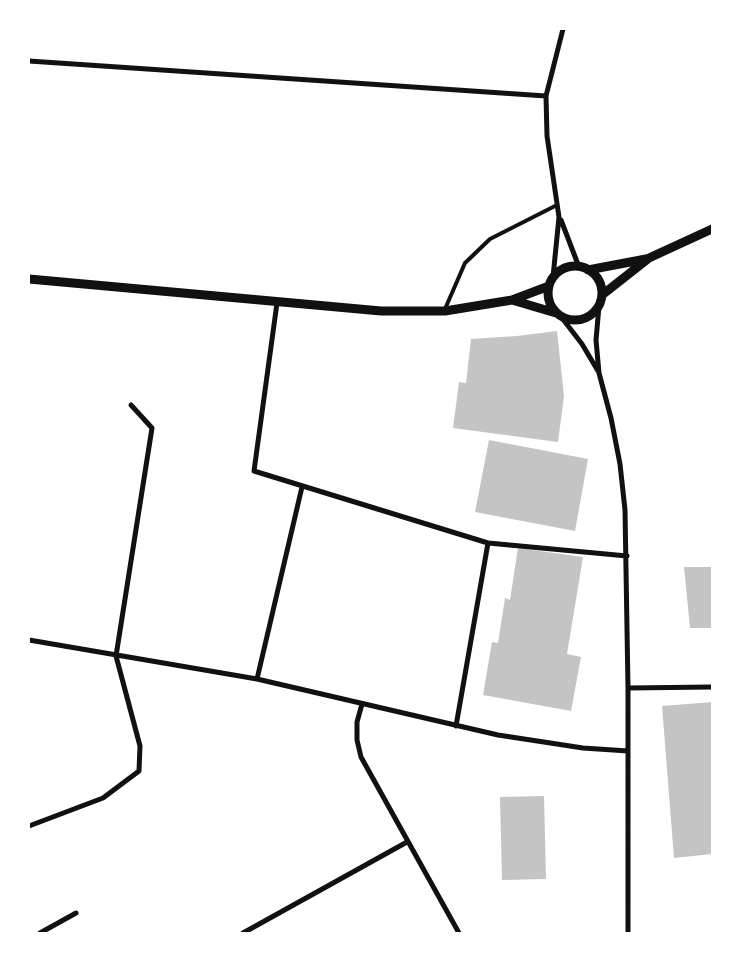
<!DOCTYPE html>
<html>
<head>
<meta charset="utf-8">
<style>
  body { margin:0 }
  #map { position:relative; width:741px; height:962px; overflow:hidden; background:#fff; font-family:Lato,sans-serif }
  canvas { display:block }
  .frame { position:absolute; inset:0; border:30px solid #fff; pointer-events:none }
</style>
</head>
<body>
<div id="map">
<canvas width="741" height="962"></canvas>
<div class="frame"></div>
</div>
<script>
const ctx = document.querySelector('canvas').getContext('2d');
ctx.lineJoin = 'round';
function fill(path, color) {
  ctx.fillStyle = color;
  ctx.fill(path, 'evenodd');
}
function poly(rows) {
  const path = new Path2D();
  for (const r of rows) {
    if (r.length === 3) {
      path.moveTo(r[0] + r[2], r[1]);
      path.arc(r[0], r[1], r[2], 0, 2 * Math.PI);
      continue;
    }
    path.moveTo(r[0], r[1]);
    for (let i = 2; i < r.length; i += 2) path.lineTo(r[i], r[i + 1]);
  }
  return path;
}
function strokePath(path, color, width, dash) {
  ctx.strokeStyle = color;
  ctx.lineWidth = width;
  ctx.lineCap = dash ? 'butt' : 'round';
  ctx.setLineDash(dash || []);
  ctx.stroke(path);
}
fill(poly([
  [557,331,564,396,558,442,453,428,459,382,466,383,471,339,517,336],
  [489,440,588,459,575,531,475,512],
  [518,548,583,557,567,654,581,657,571,711,483,695,492,642,498,643,505,598,510,600],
  [684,567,712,567,712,628,690,628],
  [712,702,712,854,674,858,662,706],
  [544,796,546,879,502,880,500,797]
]), '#c4c4c4');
strokePath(poly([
  [445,309,465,263,490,239,557,205]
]), '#111', 4);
strokePath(poly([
  [29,61,546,96],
  [561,220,579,267],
  [553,277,559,217,547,136,546,96,563,29],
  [277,303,254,471,488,543],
  [599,306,596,340,599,373,611,418,620,464,625,510,628,688,628,933],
  [562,318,582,344,598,371],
  [29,640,257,679,498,735,583,748,628,751],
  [257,679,302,487],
  [628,688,712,687],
  [362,704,357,722,357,740,361,757,459,933],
  [456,726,488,543,627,556],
  [29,826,103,798,139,771,140,746,116,656,152,428,131,405],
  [40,933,76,913],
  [243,933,407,842]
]), '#111', 5);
strokePath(poly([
  [575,293,27],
  [588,270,646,259],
  [29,279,381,311,445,311,512,300,549,286],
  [602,295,649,258,712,229],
  [512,300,556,313]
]), '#111', 9);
</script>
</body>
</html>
